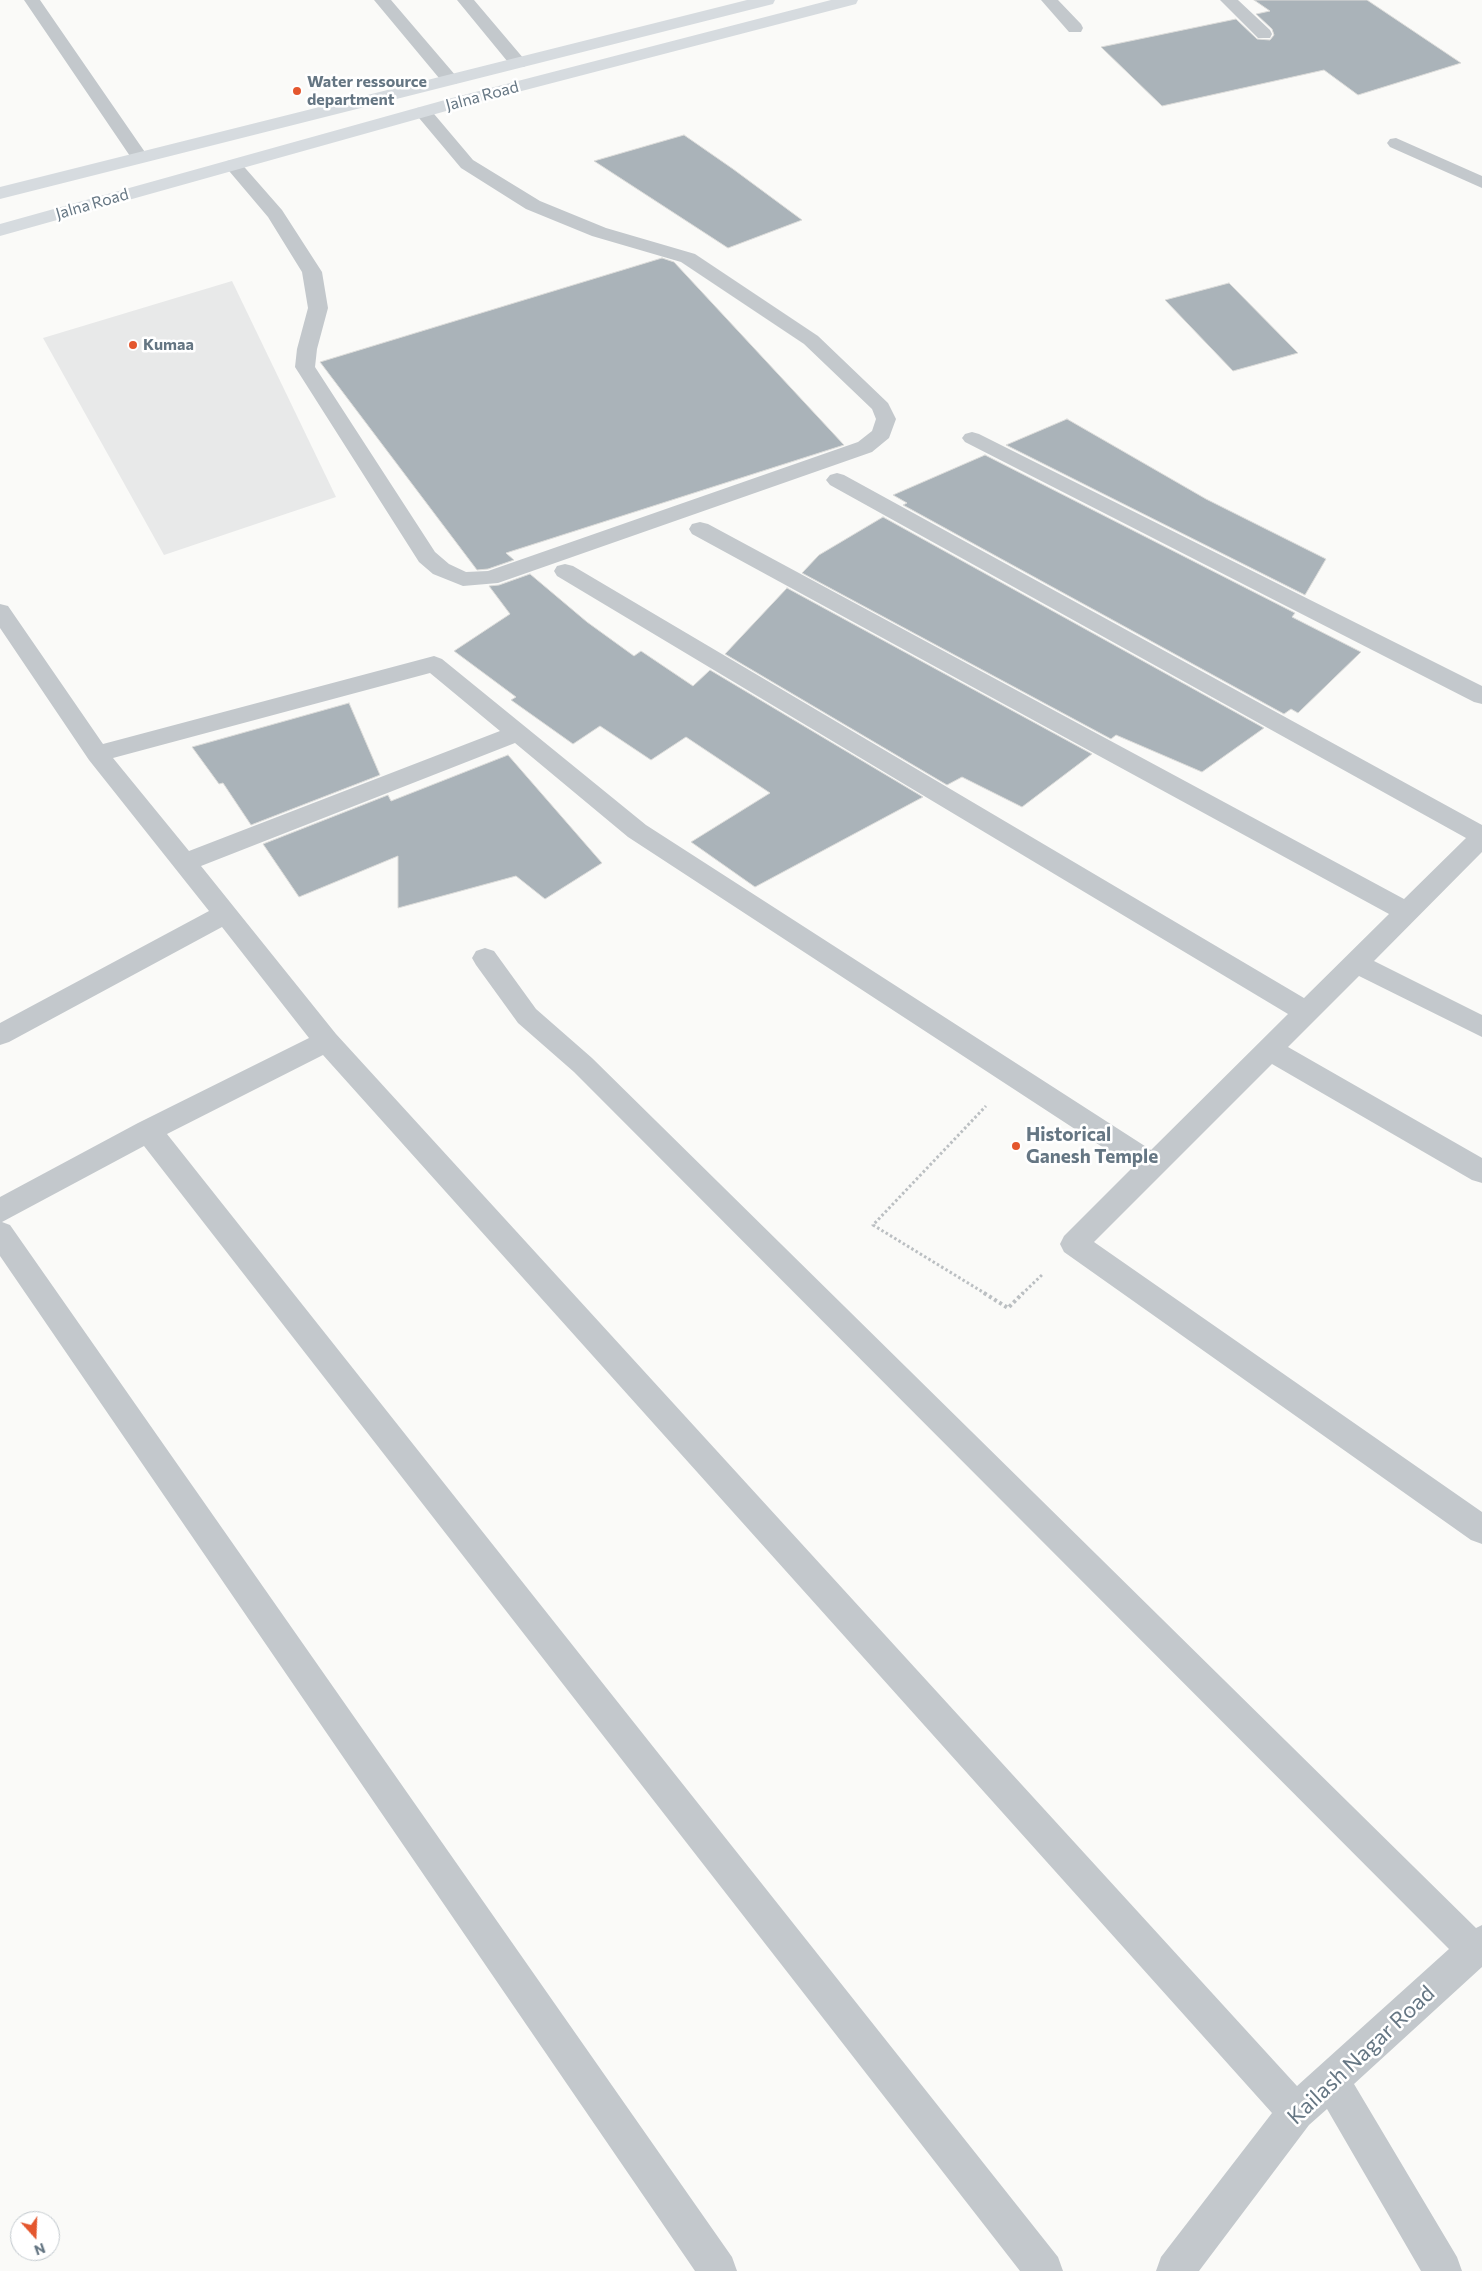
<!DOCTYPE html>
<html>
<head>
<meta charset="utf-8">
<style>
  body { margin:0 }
  #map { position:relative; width:1482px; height:2271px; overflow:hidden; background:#fafaf8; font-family:Commissioner,sans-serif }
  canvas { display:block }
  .north { position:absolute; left:10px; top:2211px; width:50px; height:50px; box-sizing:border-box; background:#fff; border:1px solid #c1c8cd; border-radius:50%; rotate:160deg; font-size:14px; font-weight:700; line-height:20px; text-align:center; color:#657683 }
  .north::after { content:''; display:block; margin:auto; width:18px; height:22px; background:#e4572e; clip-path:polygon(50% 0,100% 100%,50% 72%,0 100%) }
</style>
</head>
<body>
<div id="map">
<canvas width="1482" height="2271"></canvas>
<div class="north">N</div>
</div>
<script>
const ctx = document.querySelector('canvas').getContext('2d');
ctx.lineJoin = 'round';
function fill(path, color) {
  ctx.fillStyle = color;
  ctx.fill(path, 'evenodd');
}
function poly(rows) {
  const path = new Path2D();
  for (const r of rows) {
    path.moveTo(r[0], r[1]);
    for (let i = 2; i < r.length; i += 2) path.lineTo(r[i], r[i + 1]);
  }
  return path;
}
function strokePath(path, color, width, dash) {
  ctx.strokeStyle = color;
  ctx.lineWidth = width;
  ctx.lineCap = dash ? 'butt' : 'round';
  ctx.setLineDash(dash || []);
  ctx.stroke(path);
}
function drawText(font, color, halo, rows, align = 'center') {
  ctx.font = font + ' Commissioner,sans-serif';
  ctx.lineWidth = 5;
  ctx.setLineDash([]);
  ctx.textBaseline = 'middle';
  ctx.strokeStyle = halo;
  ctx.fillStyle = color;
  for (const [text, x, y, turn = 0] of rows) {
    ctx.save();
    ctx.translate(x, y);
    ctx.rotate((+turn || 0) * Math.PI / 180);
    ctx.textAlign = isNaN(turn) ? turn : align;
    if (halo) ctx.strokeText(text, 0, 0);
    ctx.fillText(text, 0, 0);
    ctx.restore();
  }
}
fill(poly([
  [232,281,336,497,164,555,43,338]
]), '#e8e9e9');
const building = poly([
  [1254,0,1367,0,1461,63,1358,95,1324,70,1162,106,1101,47,1236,19,1257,39,1270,40,1274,35,1272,29,1256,14,1270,11,1254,0],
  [684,135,733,169,802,220,728,248,594,161,684,135],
  [662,258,674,262,844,445,506,553,514,560,488,569,477,570,320,362,662,258],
  [1229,283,1298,353,1233,371,1165,300,1229,283],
  [1067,419,1206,499,1326,559,1305,595,1006,445,1067,419],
  [985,455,1295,613,1292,617,1361,652,1298,713,1291,709,1284,714,903,505,907,503,893,495,985,455],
  [883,517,1264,728,1202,772,1116,735,1111,739,802,573,819,555,883,517],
  [530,574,587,622,634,656,641,651,693,686,710,670,923,797,755,887,691,842,770,793,686,737,651,760,600,726,573,744,511,700,516,697,454,651,510,614,489,586,499,585,530,574],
  [787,588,1092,754,1022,807,962,777,947,785,725,654,787,588],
  [349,703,380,775,251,825,223,783,219,784,192,747,349,703],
  [508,755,602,863,545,899,516,876,398,908,398,856,299,897,263,844,388,795,391,801,508,755]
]);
fill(building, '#aab3b9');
strokePath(building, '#dcdcda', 1);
strokePath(poly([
  [986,1294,873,1225,986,1106],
  [1022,1294,1043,1274]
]), '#bbbfc2', 3, [2.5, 2.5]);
strokePath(poly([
  [984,1293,1008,1308,1023,1293]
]), '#bbbfc2', 4, [3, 3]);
fill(poly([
  [24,0,40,0,149,158,146,162,134,162,24,0],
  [374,0,391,0,456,76,459,80,456,84,444,84,374,0],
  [457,0,474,0,524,59,527,63,524,67,512,67,457,0],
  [1041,0,1058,0,1081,24,1083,28,1081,32,1069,32,1041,0],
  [1220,0,1238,0,1270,30,1272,34,1270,38,1258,38,1220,0],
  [423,107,429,108,473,160,540,201,606,228,695,254,818,336,888,403,896,419,889,438,872,452,498,583,463,586,433,574,419,562,295,367,297,349,308,308,302,272,268,217,224,165,227,161,233,160,239,161,282,210,322,272,328,308,317,349,315,367,435,552,449,564,466,572,488,571,858,442,872,431,876,419,872,409,804,344,681,262,592,236,526,209,461,168,414,112,417,108,423,107],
  [1396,138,1482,176,1482,188,1390,147,1387,143,1390,139,1396,138],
  [972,432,979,434,1482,686,1482,704,1474,702,965,442,962,438,965,434,972,432],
  [837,473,844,475,1482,825,1482,852,1374,961,1482,1015,1482,1037,1359,976,1288,1047,1482,1158,1482,1183,1472,1180,1272,1064,1094,1242,1482,1512,1482,1544,1471,1540,1064,1252,1060,1244,1064,1236,1133,1167,628,837,515,743,201,866,336,1034,1297,2086,1449,1949,574,1072,518,1023,476,965,472,958,476,951,485,948,494,951,536,1009,592,1058,1476,1928,1482,1925,1482,1967,1354,2084,1457,2257,1462,2271,1421,2271,1327,2109,1309,2125,1199,2271,1156,2271,1161,2257,1272,2113,323,1055,167,1134,1058,2257,1063,2271,1020,2271,144,1146,2,1222,10,1225,732,2257,737,2271,695,2271,0,1256,0,1197,138,1123,309,1038,222,927,9,1042,0,1045,0,1023,209,911,89,760,0,628,0,604,8,606,103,744,434,656,442,659,646,825,1151,1150,1288,1014,557,576,554,571,557,566,565,564,573,566,1304,998,1389,914,692,534,689,529,692,524,700,522,708,524,1404,899,1466,838,830,485,826,480,830,475,837,473],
  [430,673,500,731,189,851,113,758,430,673]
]), '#c3c8cc');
fill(poly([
  [747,0,775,0,773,4,0,199,0,187,747,0],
  [831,0,858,0,856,4,464,106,0,236,0,224,452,98,831,0]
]), '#d6dbdf');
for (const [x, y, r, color] of [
  [297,91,5,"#e4572e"],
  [133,345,5,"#e4572e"],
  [1016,1146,5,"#e4572e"]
]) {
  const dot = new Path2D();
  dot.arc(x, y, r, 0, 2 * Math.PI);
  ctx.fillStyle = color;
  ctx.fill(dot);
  strokePath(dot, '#fff', 2);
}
drawText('bold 16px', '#657683', '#fff', [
  ["Water ressource",307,82],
  ["department",307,100],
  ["Kumaa",143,345]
], 'left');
drawText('16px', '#657683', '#fff', [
  ["Jalna Road",482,96,-15],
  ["Jalna Road",92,204,-16]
]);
drawText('bold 19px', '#657683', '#fff', [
  ["Historical",1026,1135],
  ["Ganesh Temple",1026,1157]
], 'left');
drawText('22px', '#657683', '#fff', [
  ["Kailash Nagar Road",1361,2055,-43]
]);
</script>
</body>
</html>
